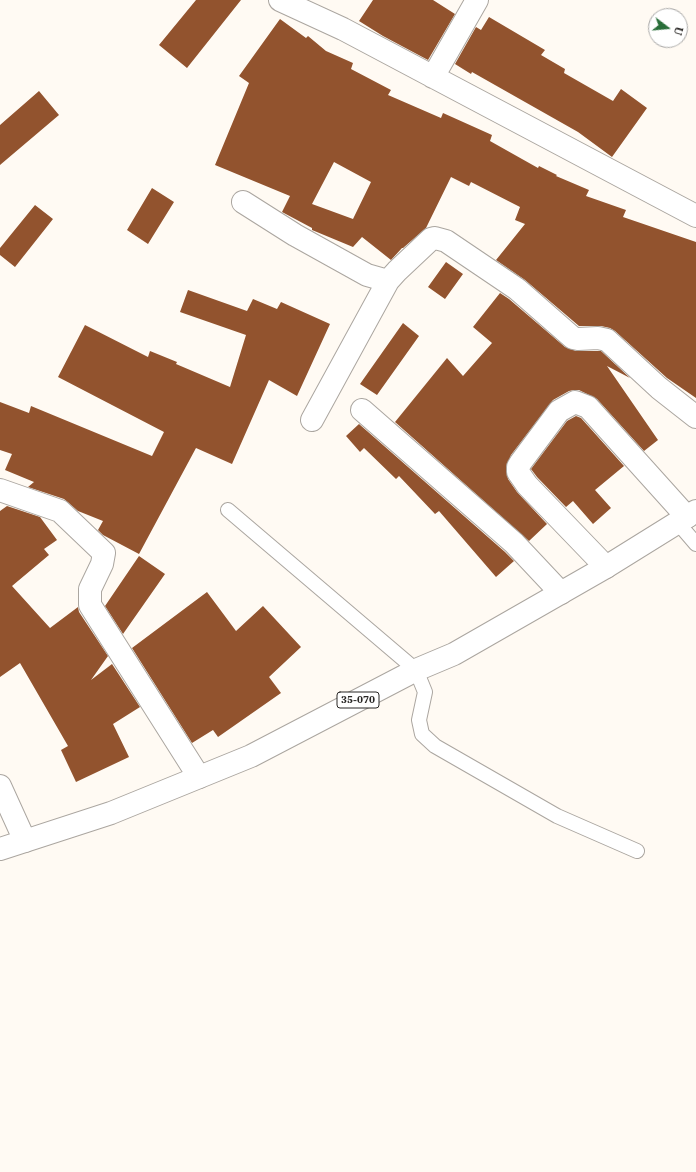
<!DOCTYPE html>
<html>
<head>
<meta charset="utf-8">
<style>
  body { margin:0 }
  #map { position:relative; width:696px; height:1172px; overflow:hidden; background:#fffaf3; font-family:"IBM Plex Serif",serif }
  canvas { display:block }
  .north { position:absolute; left:648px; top:8px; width:40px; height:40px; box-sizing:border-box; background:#fff; border:1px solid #a9a8a7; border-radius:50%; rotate:106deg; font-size:11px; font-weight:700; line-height:16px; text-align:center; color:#282624 }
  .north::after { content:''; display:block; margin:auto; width:14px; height:18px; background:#296e39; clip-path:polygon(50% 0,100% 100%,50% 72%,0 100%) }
</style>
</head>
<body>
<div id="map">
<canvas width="696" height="1172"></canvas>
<div class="north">U</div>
</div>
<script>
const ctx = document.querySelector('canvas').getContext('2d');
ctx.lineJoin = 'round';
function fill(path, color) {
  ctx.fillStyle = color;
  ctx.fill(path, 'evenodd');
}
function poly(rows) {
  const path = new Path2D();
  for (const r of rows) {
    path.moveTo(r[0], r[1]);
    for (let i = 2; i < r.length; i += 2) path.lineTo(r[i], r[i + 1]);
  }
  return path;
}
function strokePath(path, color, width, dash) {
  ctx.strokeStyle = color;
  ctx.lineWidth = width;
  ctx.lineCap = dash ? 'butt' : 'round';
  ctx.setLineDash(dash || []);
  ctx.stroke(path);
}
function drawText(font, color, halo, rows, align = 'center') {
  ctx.font = font + ' "IBM Plex Serif",serif';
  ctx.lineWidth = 4;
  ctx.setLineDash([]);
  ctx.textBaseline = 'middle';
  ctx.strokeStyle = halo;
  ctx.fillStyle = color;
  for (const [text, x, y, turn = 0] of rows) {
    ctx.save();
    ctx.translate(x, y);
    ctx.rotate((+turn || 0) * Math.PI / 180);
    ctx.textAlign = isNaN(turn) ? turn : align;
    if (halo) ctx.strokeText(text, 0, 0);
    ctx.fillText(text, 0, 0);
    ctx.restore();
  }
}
fill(poly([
  [196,0,241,0,187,68,159,45],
  [373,0,433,0,455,14,428,60,383,36,359,21],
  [489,17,545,50,541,55,565,69,564,73,613,101,621,89,647,108,612,157,578,132,472,72,471,74,455,64,476,27,481,30],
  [280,19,306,38,308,36,326,51,353,63,351,69,391,90,388,95,441,118,443,113,492,135,490,141,538,168,539,166,557,175,556,176,589,190,586,196,626,210,623,217,696,242,696,398,667,378,615,331,610,328,601,326,579,326,525,280,496,260,525,224,515,220,520,207,471,182,469,186,451,177,426,228,403,248,402,248,391,260,362,237,353,247,312,230,312,228,282,212,290,196,215,165,249,83,239,76],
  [334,162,371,182,353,219,312,204],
  [39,91,59,115,0,165,0,125],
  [152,188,174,202,148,244,127,230],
  [35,205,53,219,15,267,0,255,0,248],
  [446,262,463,274,445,299,428,287],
  [188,290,247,311,253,299,277,309,281,302,330,324,297,396,269,380,232,464,196,448,139,554,103,535,98,530,103,521,78,511,64,499,28,487,34,482,5,470,12,454,0,450,0,402,29,413,31,406,152,456,164,432,58,377,85,325,148,357,150,351,177,362,176,364,230,387,246,335,180,312],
  [500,293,509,299,565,347,576,351,601,351,630,378,607,366,658,440,644,451,597,399,579,390,574,390,569,391,553,400,511,455,506,467,508,479,517,492,547,524,529,541,395,422,447,358,463,376,492,343,473,327],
  [403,323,419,336,377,395,360,384],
  [576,416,581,418,624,466,595,490,611,508,593,524,573,501,566,507,537,477,531,469,567,421],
  [359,424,505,552,514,561,496,577,439,511,435,514,399,476,396,479,364,448,360,452,346,436],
  [7,506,40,517,57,540,44,549,49,555,12,586,50,628,78,607,79,612,108,656,91,680,112,664,140,707,113,724,129,757,76,782,61,750,68,746,20,663,0,677,0,511],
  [139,556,165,574,123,634,105,606],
  [207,592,236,631,263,606,301,647,269,677,281,693,218,737,213,730,192,743,132,648]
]), '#92532e');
const service = poly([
  [228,510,416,670,425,692,419,720,422,734,435,746,557,816,637,851],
  [678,523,696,544]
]);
const minor = poly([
  [280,0,343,29,696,216],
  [433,77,477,0],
  [243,202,295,235,367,275,388,281,397,271,431,239,435,238,446,241,517,289,573,338,578,339,598,338,607,340,659,388,696,417],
  [362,410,514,543,561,593],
  [312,420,388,281],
  [0,490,60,511,104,553,102,564,90,589,90,605,199,777],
  [606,567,527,485,518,472,518,467,521,462,559,411,575,402,588,407,687,517],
  [0,786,25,841]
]);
const primary = poly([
  [0,849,111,813,251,756,416,670,454,654,606,567,696,511]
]);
strokePath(service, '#aba6a0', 16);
strokePath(minor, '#aba6a0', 24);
strokePath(primary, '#aba6a0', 24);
strokePath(service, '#fff', 14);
strokePath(minor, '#fff', 22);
strokePath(primary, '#fff', 22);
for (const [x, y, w] of [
  [358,700,42]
]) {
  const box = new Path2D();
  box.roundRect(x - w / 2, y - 8, w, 16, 3);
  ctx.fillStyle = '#fff';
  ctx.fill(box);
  strokePath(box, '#282624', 1);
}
drawText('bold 10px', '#282624', null, [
  ["35-070",358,700]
]);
</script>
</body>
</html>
